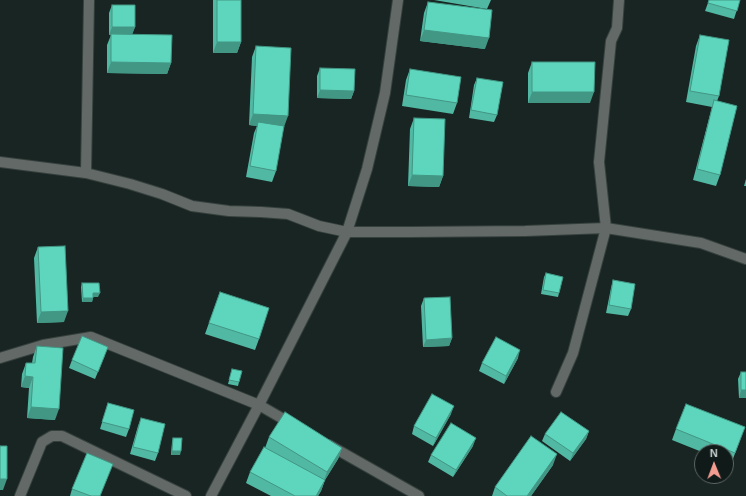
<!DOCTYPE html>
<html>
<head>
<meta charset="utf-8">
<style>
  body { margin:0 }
  #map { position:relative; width:746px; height:496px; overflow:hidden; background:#192522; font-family:Arial,sans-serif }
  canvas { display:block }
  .north { position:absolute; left:694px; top:444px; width:40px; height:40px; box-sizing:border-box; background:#101b19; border:1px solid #5b6563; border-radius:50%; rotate:359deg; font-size:11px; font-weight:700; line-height:16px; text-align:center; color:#ccd3d1 }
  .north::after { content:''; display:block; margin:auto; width:14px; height:18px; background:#f59c91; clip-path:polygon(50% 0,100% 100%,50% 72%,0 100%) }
</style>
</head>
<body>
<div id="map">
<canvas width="746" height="496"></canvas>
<div class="north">N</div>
</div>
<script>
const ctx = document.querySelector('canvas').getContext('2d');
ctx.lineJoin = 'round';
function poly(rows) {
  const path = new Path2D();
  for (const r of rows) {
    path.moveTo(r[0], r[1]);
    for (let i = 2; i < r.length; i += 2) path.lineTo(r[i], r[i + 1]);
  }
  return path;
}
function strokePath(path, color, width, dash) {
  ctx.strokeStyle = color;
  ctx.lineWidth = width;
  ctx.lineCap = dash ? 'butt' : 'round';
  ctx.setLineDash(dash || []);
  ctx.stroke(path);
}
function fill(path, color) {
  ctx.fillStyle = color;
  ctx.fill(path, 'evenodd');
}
const minor = poly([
  [0,162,86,173,130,184,162,194,192,206,229,211,261,212,288,214,319,226,347,232,410,232,525,231,606,228,701,243,746,259],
  [86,173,89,0],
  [0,358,43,345,91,337,259,405,211,496],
  [556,392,573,353,606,228,599,162,611,41,617,28,619,0],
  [292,424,259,405,347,232,367,169,385,93,398,0],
  [329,445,419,496],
  [20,496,42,442,52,436,62,436,186,496]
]);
strokePath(minor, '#36413e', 12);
strokePath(minor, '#636967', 10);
fill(poly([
  [213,0,241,0,241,42,237,53,213,53],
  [434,0,491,0,487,9],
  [709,0,740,0,734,19,705,11],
  [428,2,485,49,420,41,424,13],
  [112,5,135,27,132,34,171,63,167,74,107,73,107,45,111,35,109,35,109,13],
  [700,35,719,96,717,101,720,175,716,186,693,180,712,107,686,102,696,46],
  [256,46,276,171,272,182,246,177,254,133,257,126,249,125,252,57],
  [532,62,590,103,528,103,528,73],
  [320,68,354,91,351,99,317,98,317,76],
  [410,69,457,103,453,114,402,106,406,80],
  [477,78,497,115,494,122,469,118,474,85],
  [414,118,443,176,439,187,408,186,410,129],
  [746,179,746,186,744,186],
  [38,247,64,322,37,323,34,258],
  [546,273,559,293,558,297,541,294,544,277],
  [613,280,631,309,628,316,606,313,611,288],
  [82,283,98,297,93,297,92,302,82,302,81,287],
  [220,292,259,339,255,350,205,334],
  [424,298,452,338,449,346,423,347,421,306],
  [37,346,55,420,27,418,29,388,21,387,22,374,26,363,32,363,33,357],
  [105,355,95,379,69,368,72,360],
  [518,358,504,384,479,371,482,363],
  [232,369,239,382,238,386,228,384],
  [741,372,746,398,739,398,738,379],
  [108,403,129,429,126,437,100,429],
  [451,414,433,446,412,434,414,426],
  [141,418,158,453,155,461,130,454,138,426],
  [745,427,731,464,726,462,726,452,702,452,672,440,676,429],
  [589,431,586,439,570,461,542,441,545,434],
  [269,437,342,448,338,459,325,480,321,491,318,496,271,496,246,483,250,472,276,454,265,448],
  [173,438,180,455,171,455,172,442],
  [473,446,453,477,428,462,431,455],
  [553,465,531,496,492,496,495,487],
  [72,489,100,496,70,496]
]), '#51b8a3');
fill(poly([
  [112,27,135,27,132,35,109,35],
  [424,30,489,38,485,49,420,41],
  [217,42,241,42,237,53,213,53],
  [111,62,171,63,167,74,107,73],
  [320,90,354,91,351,99,317,98],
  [532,92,594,92,590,103,528,103],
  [253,114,288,116,284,127,258,122,257,126,249,125],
  [412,175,443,176,439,187,408,186],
  [93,293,100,293,98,297,91,297],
  [83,298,93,298,92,302,82,302],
  [68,311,64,322,37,323,41,312],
  [452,338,449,346,423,347,426,340],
  [520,350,518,358,504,384,506,376],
  [25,376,33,377,29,388,21,387],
  [741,390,746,390,746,398,739,398],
  [454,406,451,414,433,446,436,438],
  [31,407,59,409,55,420,27,418],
  [589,431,586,439,570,461,573,453],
  [476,438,473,446,453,477,456,470],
  [342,448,338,459,323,483,327,472],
  [172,451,181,451,180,455,171,455],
  [557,454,553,465,531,496,527,496],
  [0,479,7,479,3,490,0,490],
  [325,480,321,491,318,496,316,496]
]), '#429684');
const building = poly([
  [217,0,241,0,241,42,217,42,217,0],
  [709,0,740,0,737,11,708,3,709,0],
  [428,2,492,10,489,38,424,30,428,2],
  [112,5,135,5,135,27,112,27,112,5],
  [111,34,172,35,171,63,111,62,111,34],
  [700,35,729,40,719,96,690,91,700,35],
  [256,46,291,48,288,116,253,114,256,46],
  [532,62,595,62,594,92,532,92,532,62],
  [320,68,355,69,354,91,320,90,320,68],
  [410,69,461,77,457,103,406,95,410,69],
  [477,78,503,82,497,115,471,110,477,78],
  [714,100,737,106,720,175,697,169,714,100],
  [414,118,445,119,443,176,412,175,414,118],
  [258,122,284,126,276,171,250,166,258,122],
  [65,246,68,311,41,312,38,247,65,246],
  [546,273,563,277,559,293,543,290,546,273],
  [613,280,635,284,631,309,609,305,613,280],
  [82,283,99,283,100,293,93,293,93,298,83,298,82,283],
  [220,292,269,308,259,339,209,323,220,292],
  [450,297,452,338,426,340,424,298,450,297],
  [82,336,108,347,98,372,72,360,82,336],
  [496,337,520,350,506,376,482,363,496,337],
  [37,346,63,348,59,409,31,407,33,377,25,376,26,363,35,363,37,346],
  [232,369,242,371,239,382,229,380,232,369],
  [741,372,746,372,746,390,741,390,741,372],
  [432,394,454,406,436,438,414,426,432,394],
  [108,403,134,410,129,429,102,422,108,403],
  [686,404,745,427,735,453,676,429,686,404],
  [285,412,342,448,327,472,269,437,285,412],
  [561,412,589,431,573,453,545,434,561,412],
  [141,418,165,424,158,453,133,447,141,418],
  [451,423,476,438,456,470,431,455,451,423],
  [531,436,557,454,527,496,507,496,495,487,531,436],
  [173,438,182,438,181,451,172,451,173,438],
  [0,446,7,446,7,479,0,479,0,446],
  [264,447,325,480,316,496,295,496,250,472,264,447],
  [87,453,113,464,100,496,91,496,72,489,87,453]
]);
fill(building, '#5ed6bd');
strokePath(building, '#429684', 1);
</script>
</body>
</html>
